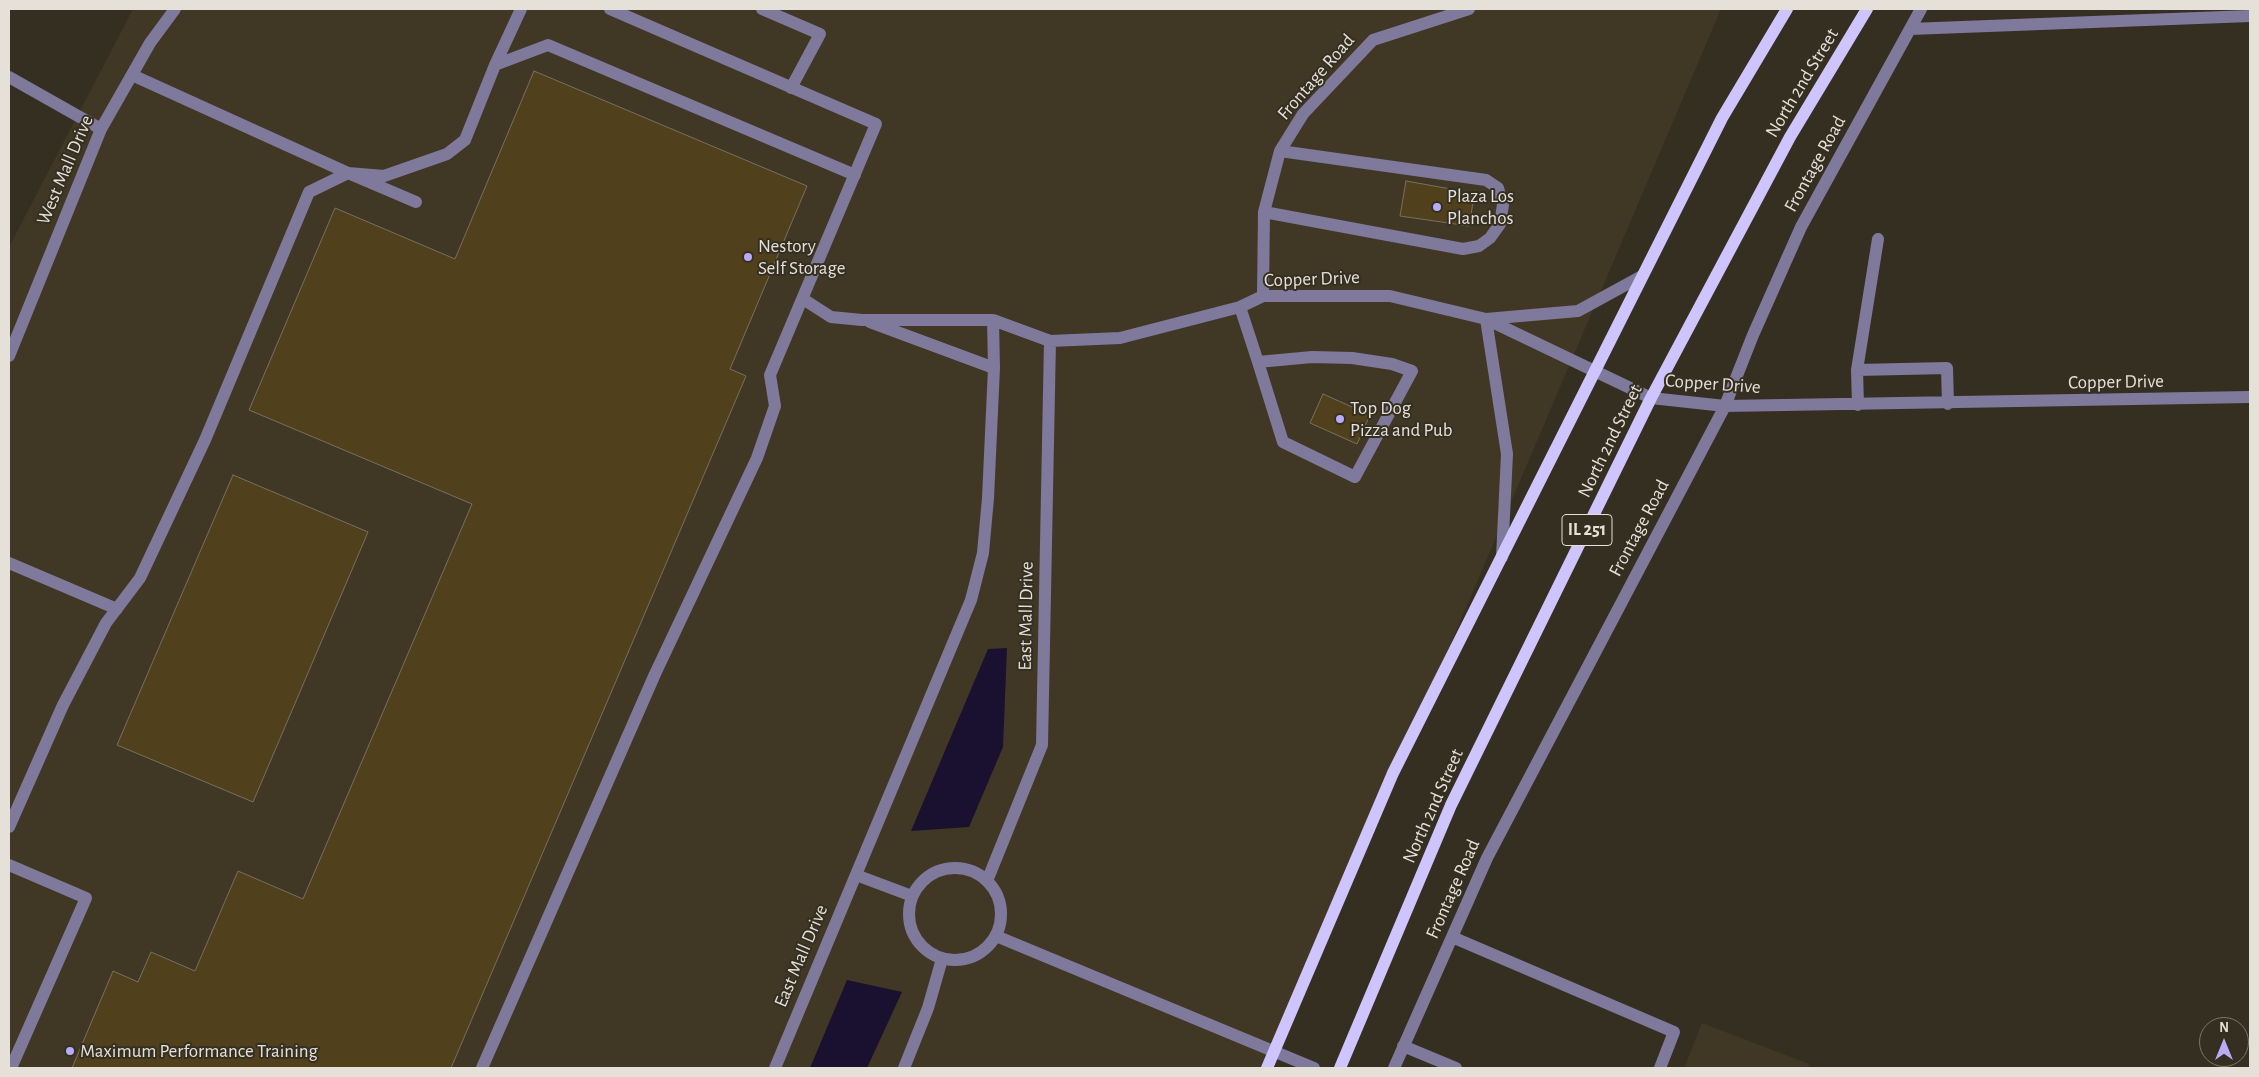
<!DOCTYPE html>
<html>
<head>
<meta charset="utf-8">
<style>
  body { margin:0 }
  #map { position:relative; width:2259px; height:1077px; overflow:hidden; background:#352f22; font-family:"Alegreya Sans",sans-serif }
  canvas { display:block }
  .frame { position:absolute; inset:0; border:10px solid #e5e1d9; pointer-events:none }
  .north { position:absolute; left:2199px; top:1017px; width:50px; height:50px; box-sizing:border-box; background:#352f22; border:1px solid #7b766b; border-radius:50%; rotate:0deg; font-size:14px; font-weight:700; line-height:20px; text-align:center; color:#e5e1d9 }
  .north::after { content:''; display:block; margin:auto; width:18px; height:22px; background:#b8abf7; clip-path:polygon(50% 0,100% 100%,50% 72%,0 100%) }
</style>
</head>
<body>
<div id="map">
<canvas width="2259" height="1077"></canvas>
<div class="frame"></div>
<div class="north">N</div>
</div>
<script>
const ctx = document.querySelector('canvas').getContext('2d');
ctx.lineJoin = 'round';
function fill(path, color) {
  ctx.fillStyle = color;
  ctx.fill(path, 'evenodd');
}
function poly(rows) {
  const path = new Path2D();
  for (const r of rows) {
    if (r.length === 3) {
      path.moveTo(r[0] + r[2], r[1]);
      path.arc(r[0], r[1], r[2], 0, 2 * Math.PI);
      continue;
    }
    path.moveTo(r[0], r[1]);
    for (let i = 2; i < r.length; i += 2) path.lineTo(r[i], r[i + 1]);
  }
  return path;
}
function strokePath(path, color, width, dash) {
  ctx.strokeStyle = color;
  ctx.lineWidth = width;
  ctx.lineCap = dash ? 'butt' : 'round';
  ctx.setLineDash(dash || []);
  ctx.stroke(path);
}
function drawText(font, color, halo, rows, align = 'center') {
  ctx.font = font + ' "Alegreya Sans",sans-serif';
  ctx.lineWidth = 4;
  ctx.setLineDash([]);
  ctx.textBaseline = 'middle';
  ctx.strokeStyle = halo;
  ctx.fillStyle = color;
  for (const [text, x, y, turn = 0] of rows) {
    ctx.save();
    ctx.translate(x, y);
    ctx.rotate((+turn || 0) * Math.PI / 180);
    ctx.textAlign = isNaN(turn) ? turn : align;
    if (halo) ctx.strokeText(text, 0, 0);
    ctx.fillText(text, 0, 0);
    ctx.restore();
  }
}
fill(poly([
  [133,9,1721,9,1270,1068,9,1068,9,247],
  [1702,1023,1809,1064,1808,1068,1684,1068]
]), '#403825');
fill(poly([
  [1007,648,1003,747,969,827,911,831,988,649],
  [847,980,902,992,867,1068,810,1068]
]), '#19112f');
const building = poly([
  [534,71,807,186,730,369,746,376,451,1068,72,1068,113,971,138,982,151,952,195,971,238,871,303,899,472,504,249,410,335,208,455,259,534,71],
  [1406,181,1451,189,1451,192,1474,197,1469,226,1400,216,1406,181],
  [1323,394,1370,415,1357,444,1310,423,1323,394],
  [233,475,368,532,253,802,117,745,233,475]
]);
fill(building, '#50401b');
strokePath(building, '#777062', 1);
strokePath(poly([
  [762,9,820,34,791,88],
  [1910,29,2250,16],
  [495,65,521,9],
  [132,75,348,173,416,202],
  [9,77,101,129],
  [1264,212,1463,249,1479,246,1490,238,1500,224,1503,205,1498,188,1486,180,1280,151],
  [1263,296,1264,212,1280,151,1303,114,1373,40,1469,9],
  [803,299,831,317,862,320,993,320,1050,341,1120,338,1240,307,1263,296,1390,296,1486,319,1651,398,1725,406,2250,397],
  [1240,307,1258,362,1283,442,1355,477,1412,371,1392,364,1352,358,1312,357,1258,362],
  [870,322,994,368],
  [9,356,101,129,150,43,175,9],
  [1857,370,1947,368,1948,404],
  [1858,405,1857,370,1878,239],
  [1502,557,1507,454,1486,319,1578,311,1642,276],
  [9,563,117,609],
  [9,827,63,705,106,623,140,578,205,440,309,192,348,173,384,176,447,154,465,140,495,65,548,45,855,175],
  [9,865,86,898,11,1068],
  [955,914,46],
  [856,875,912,896],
  [987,881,1042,745,1050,341],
  [996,936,1314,1068],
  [1452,937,1674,1032,1660,1068],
  [1403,1046,1456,1068],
  [482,1068,655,674,757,458,775,406,770,375,876,124,610,9],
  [775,1068,971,600,983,553,988,498,994,368,993,320],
  [904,1068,928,1008,942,959],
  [1394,1068,1487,858,1725,406,1753,335,1801,227,1921,9]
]), '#7f799c', 12);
strokePath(poly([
  [1267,1068,1393,773,1722,118,1787,9],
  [1340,1068,1451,805,1651,398,1790,137,1867,9]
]), '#cec5fe', 12);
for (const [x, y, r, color] of [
  [1437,207,5,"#b8abf7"],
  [748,257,5,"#b8abf7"],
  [1340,419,5,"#b8abf7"],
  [70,1051,5,"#b8abf7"]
]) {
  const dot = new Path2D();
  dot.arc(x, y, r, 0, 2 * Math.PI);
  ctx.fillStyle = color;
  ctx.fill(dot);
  strokePath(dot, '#352f22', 2);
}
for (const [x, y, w] of [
  [1587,530,50]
]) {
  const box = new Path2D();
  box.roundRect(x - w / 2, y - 15.5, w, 31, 4);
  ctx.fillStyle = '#352f22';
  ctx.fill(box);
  strokePath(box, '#e5e1d9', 1);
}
drawText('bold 18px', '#e5e1d9', null, [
  ["IL 251",1587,530]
]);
drawText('19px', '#e5e1d9', '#352f22', [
  ["Frontage Road",1316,77,-49],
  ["North 2nd Street",1802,83,-59],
  ["Frontage Road",1815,164,-61],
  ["West Mall Drive",65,170,-67],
  ["Copper Drive",1312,279,-2],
  ["Copper Drive",2116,382,-1],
  ["Copper Drive",1713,384,4],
  ["North 2nd Street",1610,441,-64],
  ["Frontage Road",1639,528,-62],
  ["East Mall Drive",1026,616,-89],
  ["North 2nd Street",1433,806,-66],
  ["Frontage Road",1453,889,-66],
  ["East Mall Drive",801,956,-67]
]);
drawText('19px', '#e5e1d9', '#352f22', [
  ["Plaza Los",1447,196],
  ["Planchos",1447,218],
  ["Nestory",758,246],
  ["Self Storage",758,268],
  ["Top Dog",1350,408],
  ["Pizza and Pub",1350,430],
  ["Maximum Performance Training",80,1051]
], 'left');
</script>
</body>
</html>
